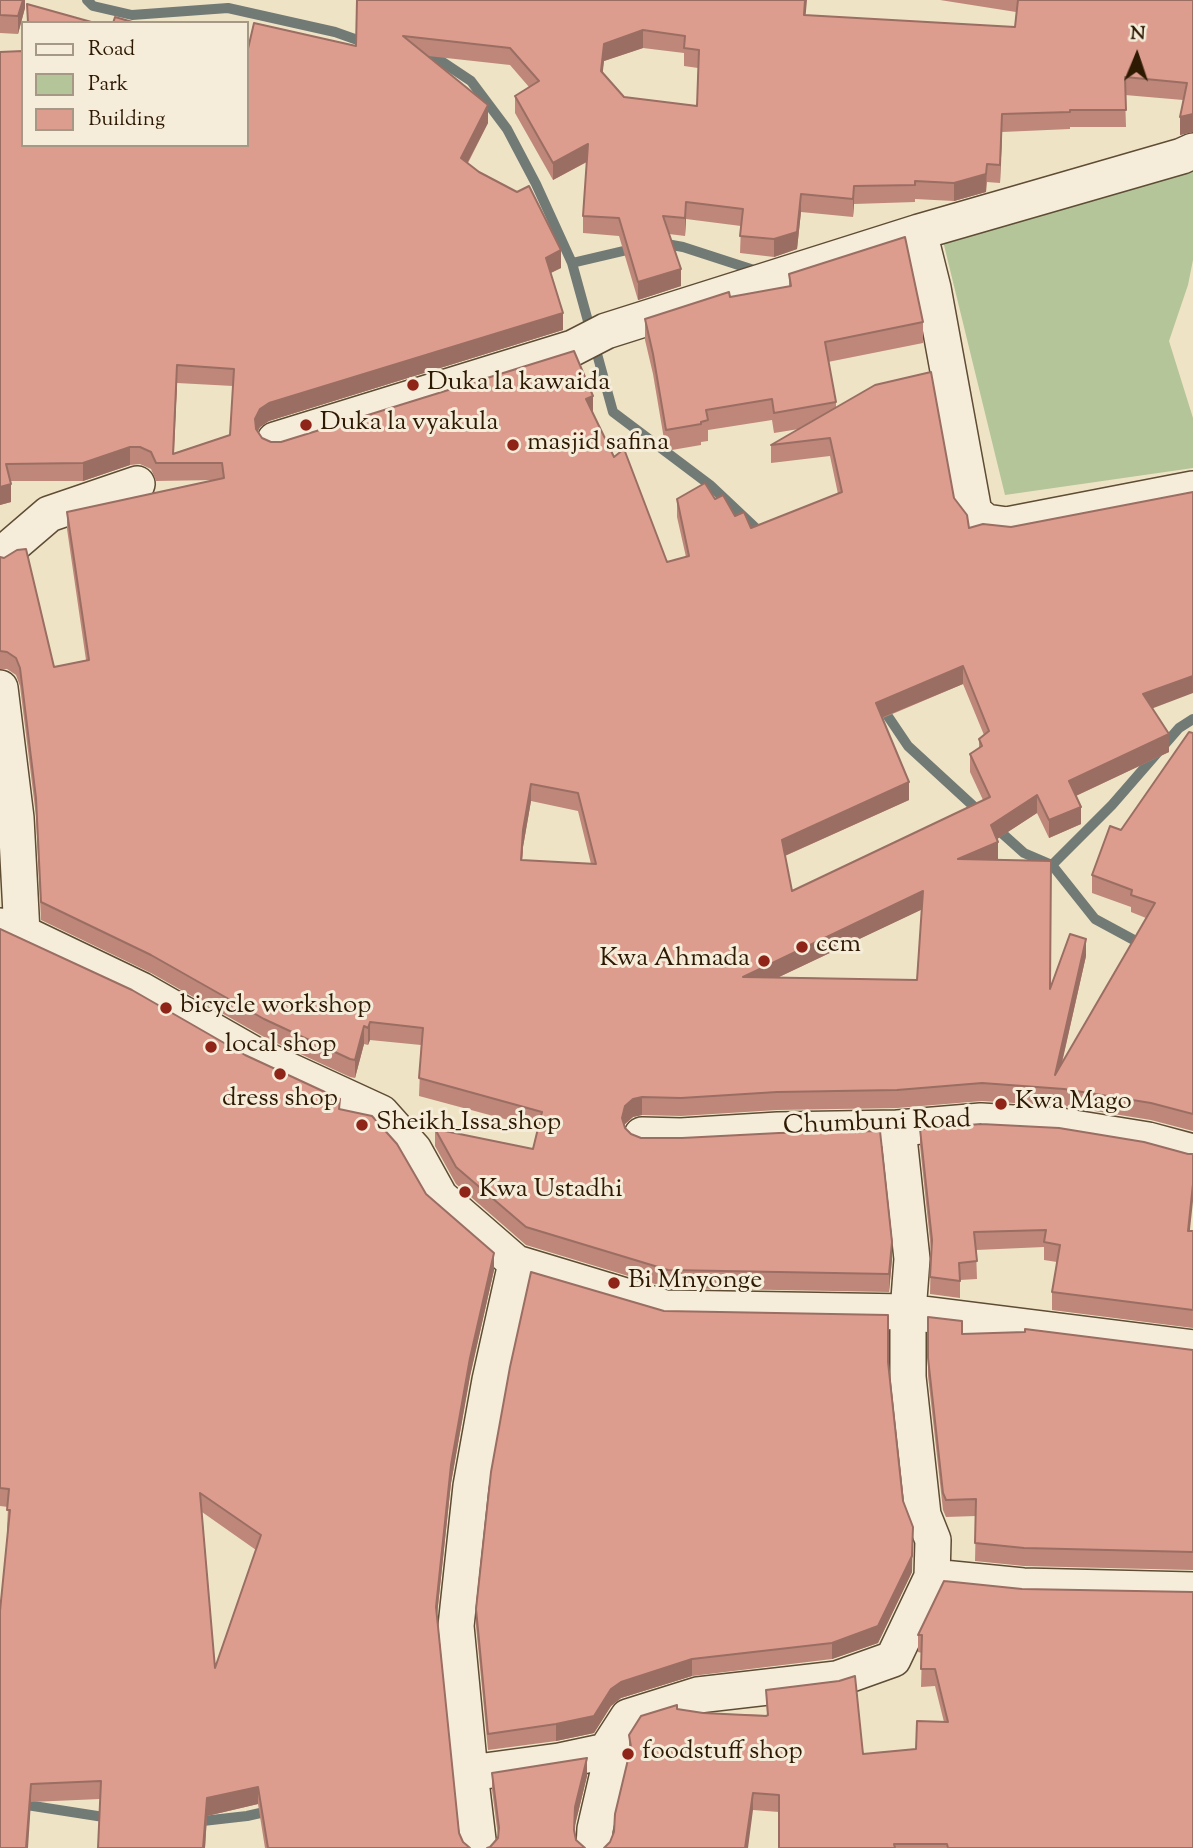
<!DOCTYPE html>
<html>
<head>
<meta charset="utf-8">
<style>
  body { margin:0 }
  #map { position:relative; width:1193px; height:1848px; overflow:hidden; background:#efe3c6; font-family:"Sorts Mill Goudy",serif }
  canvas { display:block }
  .legend { position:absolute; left:21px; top:21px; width:228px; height:126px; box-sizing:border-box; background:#f5edda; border:2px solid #a59884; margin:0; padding:9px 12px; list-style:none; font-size:21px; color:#2e1903 }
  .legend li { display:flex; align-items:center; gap:14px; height:35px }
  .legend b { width:35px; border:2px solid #a59884 }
  .north { position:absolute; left:1102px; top:21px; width:70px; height:70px; -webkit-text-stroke:5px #f5edda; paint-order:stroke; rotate:2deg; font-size:19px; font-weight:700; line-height:28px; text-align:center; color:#2e1903 }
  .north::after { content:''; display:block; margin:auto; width:24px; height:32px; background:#2e1903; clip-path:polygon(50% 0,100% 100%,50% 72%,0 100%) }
</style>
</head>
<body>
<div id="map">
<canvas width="1193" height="1848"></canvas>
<ul class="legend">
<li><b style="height:9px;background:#f5edda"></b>Road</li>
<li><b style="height:19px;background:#b4c599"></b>Park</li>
<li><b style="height:19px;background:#dd9d8e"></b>Building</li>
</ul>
<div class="north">N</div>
</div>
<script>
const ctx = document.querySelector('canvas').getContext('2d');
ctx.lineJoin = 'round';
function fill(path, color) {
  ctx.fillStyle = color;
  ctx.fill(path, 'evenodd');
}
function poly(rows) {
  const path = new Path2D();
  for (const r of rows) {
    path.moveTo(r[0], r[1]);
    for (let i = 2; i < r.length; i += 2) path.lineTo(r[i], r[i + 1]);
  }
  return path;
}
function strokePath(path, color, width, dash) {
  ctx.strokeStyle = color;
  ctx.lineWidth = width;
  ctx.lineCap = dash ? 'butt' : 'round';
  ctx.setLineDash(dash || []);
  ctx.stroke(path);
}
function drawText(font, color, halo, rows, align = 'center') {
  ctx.font = font + ' "Sorts Mill Goudy",serif';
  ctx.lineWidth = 6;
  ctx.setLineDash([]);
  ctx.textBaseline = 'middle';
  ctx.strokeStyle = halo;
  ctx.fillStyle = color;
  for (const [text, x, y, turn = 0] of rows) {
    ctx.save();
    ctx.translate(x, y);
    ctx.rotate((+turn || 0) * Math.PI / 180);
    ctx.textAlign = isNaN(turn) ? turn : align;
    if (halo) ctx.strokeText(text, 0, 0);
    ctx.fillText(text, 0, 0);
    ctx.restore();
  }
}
fill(poly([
  [1193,165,1193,260,1188,285,1169,341,1193,418,1193,468,1005,495,943,241]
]), '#b4c599');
strokePath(poly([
  [87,0,93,6,132,15,228,8,335,32,366,43],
  [421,55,435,57,471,81,507,129,536,184,572,263,613,412,710,485,763,535],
  [661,243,683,247,757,271],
  [572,263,636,248],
  [881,706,908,746,982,814],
  [995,827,1024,853,1052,865,1095,919,1145,946],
  [1052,865,1112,805,1179,728,1193,719],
  [0,1797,14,1803,110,1818],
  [194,1822,247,1816,269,1811]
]), '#727a75', 10);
const minor = poly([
  [919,232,933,288,974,512,986,522,1007,525,1193,489],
  [275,440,573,348,606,331,919,232,1182,156,1193,151],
  [0,556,49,514,137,484],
  [0,688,16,818,22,933],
  [0,926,22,933,141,990,255,1055,381,1113,414,1150,440,1197,516,1263,665,1308,908,1312,1193,1348],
  [898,1128,912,1259,908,1312,908,1377,923,1515,933,1540,932,1577],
  [642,1135,681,1136,778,1130,898,1128,981,1121,1061,1126,1148,1140,1193,1152],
  [470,1773,559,1761,606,1751,628,1717,698,1695,837,1679,893,1659,932,1577,1023,1586,1193,1590],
  [479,1848,470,1773,456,1626,471,1486,490,1380,516,1263],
  [594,1848,595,1829,611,1760,606,1751]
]);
strokePath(minor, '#5e4c34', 38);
strokePath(minor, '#f5edda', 35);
fill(poly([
  [0,0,25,0,25,8,18,34,0,33],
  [357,0,806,15,1015,27,1016,12,940,0,1193,0,1193,132,1180,135,1183,100,1125,95,1126,127,1070,127,1070,129,1002,132,1000,183,987,182,986,192,954,201,915,199,915,202,854,204,853,217,801,212,797,249,774,257,740,253,741,226,686,219,685,236,669,234,681,286,638,300,619,236,583,233,583,216,587,162,553,180,515,113,515,96,529,87,510,65,428,56,488,123,468,163,561,268,551,273,563,330,269,421,260,427,258,431,262,438,271,442,593,414,667,562,686,557,677,517,677,499,715,499,751,528,838,494,830,456,771,463,771,445,799,429,774,433,772,420,708,430,708,441,701,442,701,445,666,451,653,374,645,340,645,319,730,297,789,286,789,274,923,322,923,343,828,362,836,402,836,408,954,498,969,528,1011,527,1152,709,1169,752,1076,796,1081,824,1049,838,1037,813,997,839,998,860,1050,989,1086,956,1062,1063,1146,918,1131,912,1131,907,1092,893,1092,875,1121,830,1193,733,1193,1131,1151,1120,1064,1106,982,1101,897,1108,777,1110,681,1116,642,1115,633,1117,625,1124,624,1127,631,1134,892,1259,889,1292,668,1288,526,1245,456,1184,435,1146,435,1129,533,1149,538,1128,419,1096,421,1045,370,1040,368,1045,364,1044,355,1078,350,1077,264,1037,151,973,41,920,36,816,20,686,16,675,7,669,0,669,0,557,54,667,86,660,67,529,67,512,215,480,156,481,151,469,140,464,130,465,83,481,11,481,11,502,0,505,0,52,23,145,356,46],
  [643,48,684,53,684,66,698,68,697,106,624,97,602,73,604,61],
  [177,383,233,386,230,435,174,453],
  [963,684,984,735,979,739,979,748,970,754,970,772,983,800,792,891,785,856,909,800,883,718],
  [531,801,578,811,591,864,522,860,523,847],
  [922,909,917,980,779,977],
  [0,929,340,1109,426,1194,494,1270,470,1376,451,1483,437,1616,459,1833,463,1842,470,1848,265,1848,258,1804,207,1816,205,1848,98,1848,100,1799,31,1802,7,1528,8,1507,0,1506],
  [202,1512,256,1550,215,1668],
  [920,1129,1190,1231,1193,1231,1193,1328,1052,1310,1052,1292,1057,1262,1044,1260,1044,1247,976,1250,977,1279,960,1280,960,1298,930,1294,931,1250,920,1146],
  [664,1311,888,1362,912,1572,878,1643,832,1659,692,1676,621,1698,611,1706,594,1733,556,1741,488,1750,476,1626,476,1609],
  [928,1317,962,1334,1193,1350,1193,1570,1024,1566,975,1561,976,1516,946,1517,943,1510,928,1376],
  [944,1581,1193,1848,779,1848,779,1812,753,1810,610,1842,614,1832,629,1753,629,1735,677,1709,703,1713,767,1715,766,1690,863,1754,916,1749,944,1722,935,1686,921,1687,922,1653,918,1652,918,1635],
  [492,1773,587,1776,575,1825,575,1833,576,1840,584,1848,490,1847,498,1836,492,1790]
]), '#be877a');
fill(poly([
  [23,0,25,0,25,8,18,34,18,16],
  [805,0,807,0,804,33,804,15],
  [643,30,643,48,604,61,601,89,601,71,604,44],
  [488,105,488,123,461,175,461,158],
  [1002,114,1002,132,1000,183,1000,165],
  [1193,114,1193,132,1180,135,1180,117],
  [588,144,588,161,553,180,553,163],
  [987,164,986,192,954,201,954,183],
  [854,186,854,204,853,217,853,199],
  [801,194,801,212,797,249,774,257,774,239],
  [686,202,686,219,685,236,685,218],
  [561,250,561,268,546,275,546,258],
  [681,269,681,286,638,300,638,282],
  [563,313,563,330,269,421,260,427,255,436,255,419,260,409,269,403],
  [177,365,177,383,173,463,173,454],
  [593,396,593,414,586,399],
  [130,447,130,465,83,481,83,463],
  [11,484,11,502,0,505,0,487],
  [963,666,963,684,876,720,876,703],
  [1193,676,1193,693,1143,712,1143,694],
  [1169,734,1169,752,1069,799,1069,781],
  [909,782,909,800,782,857,782,840],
  [531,784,531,801,523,847,521,878,523,830],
  [1037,795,1037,813,991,843,991,825],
  [1081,807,1081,824,1049,838,1049,820],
  [998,842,998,860,958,859],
  [923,891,923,909,743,994,743,977],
  [1086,939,1086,956,1056,1088,1055,1075],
  [370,1022,370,1040,368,1045,368,1028],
  [364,1026,364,1044,355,1078,355,1060],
  [642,1097,642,1115,633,1117,625,1124,622,1135,622,1118,625,1106,633,1099],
  [1193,1184,1193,1201,1188,1248,1188,1231],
  [892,1242,892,1259,889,1292,889,1274],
  [494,1253,494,1270,470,1376,451,1483,436,1624,436,1607,451,1465,470,1358],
  [913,1527,912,1572,878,1643,832,1659,832,1643],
  [692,1659,692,1676,621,1698,611,1706,594,1733,556,1741,556,1724,611,1689,621,1682],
  [587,1758,587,1776,575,1825,574,1848,575,1807],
  [31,1784,31,1802,28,1848,26,1848],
  [258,1787,258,1804,207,1816,205,1848,203,1848,207,1798],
  [753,1793,753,1810,748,1848,745,1848]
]), '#9b6e63');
const building = poly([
  [0,0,23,0,18,16,0,15,0,0],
  [357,0,805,0,804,15,1015,27,1018,0,1193,0,1193,114,1180,117,1187,83,1125,77,1126,110,1070,110,1070,112,1002,114,1000,165,987,164,986,174,954,183,915,181,915,185,854,186,853,199,801,194,797,232,774,239,740,236,743,209,686,202,685,218,663,216,681,269,638,282,619,218,583,216,588,144,553,163,515,96,539,81,510,48,403,36,488,105,461,158,479,172,517,192,529,186,561,250,546,258,563,313,269,403,260,409,255,419,256,429,262,438,271,442,281,442,574,351,593,396,586,399,614,457,624,449,667,562,689,556,677,499,705,483,715,499,723,495,735,516,744,512,751,528,842,492,830,438,771,445,875,385,931,372,954,498,967,515,969,528,983,524,1011,527,1193,492,1193,676,1143,694,1169,734,1069,781,1081,807,1049,820,1037,795,991,825,998,842,958,859,1051,861,1050,989,1070,934,1086,939,1055,1075,1155,903,1131,895,1132,890,1092,875,1110,826,1121,830,1189,732,1193,733,1193,1114,1151,1103,1064,1089,982,1083,897,1090,777,1092,681,1098,642,1097,633,1099,625,1106,622,1118,625,1128,631,1134,641,1138,682,1138,779,1133,880,1131,892,1242,889,1274,668,1270,526,1227,456,1167,435,1129,533,1149,542,1112,419,1078,423,1028,370,1022,368,1028,364,1026,355,1060,350,1059,264,1019,151,955,41,902,36,798,20,668,16,658,7,652,0,651,0,557,4,558,17,550,26,549,54,667,89,660,67,512,224,478,222,463,156,463,151,452,140,447,130,447,83,463,6,464,11,484,0,487,0,52,23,51,23,145,247,145,247,53,254,23,356,46,357,0],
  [643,30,685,36,684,48,699,50,697,106,624,97,601,71,604,44,643,30],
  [177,365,234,369,230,435,173,454,177,365],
  [963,666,989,731,979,739,982,746,970,754,990,797,792,891,782,840,909,782,876,703,963,666],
  [531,784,578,793,596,864,521,860,523,830,531,784],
  [923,891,917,980,743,977,923,891],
  [27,4,95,23,28,23,27,4],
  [115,17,136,23,113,23,115,17],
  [905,237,923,322,825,342,836,402,774,413,772,399,706,410,708,420,701,422,701,424,666,430,653,354,645,319,729,292,730,297,791,286,789,274,905,237],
  [0,929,132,990,245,1055,340,1099,339,1109,372,1116,397,1144,426,1194,494,1253,470,1358,451,1465,436,1607,459,1833,463,1842,470,1848,268,1848,258,1787,207,1798,203,1848,98,1848,101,1781,31,1784,26,1848,0,1848,0,1611,10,1510,7,1510,9,1489,0,1488,0,929],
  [200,1493,261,1535,215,1668,200,1493],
  [981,1124,1059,1128,1144,1142,1188,1154,1193,1154,1193,1184,1188,1231,1193,1231,1193,1310,1052,1292,1060,1245,1044,1242,1046,1230,974,1232,977,1261,959,1263,960,1281,930,1277,932,1240,920,1129,981,1124],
  [531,1272,664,1311,888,1315,888,1362,903,1501,913,1527,912,1556,878,1626,832,1643,692,1659,621,1682,611,1689,594,1716,556,1724,488,1734,476,1609,491,1472,510,1367,531,1272],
  [928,1317,962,1321,962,1334,1025,1332,1025,1329,1193,1350,1193,1552,1024,1548,975,1543,976,1499,946,1500,943,1493,928,1358,928,1317],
  [944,1581,1022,1589,1193,1592,1193,1848,948,1848,947,1844,894,1844,895,1848,779,1848,779,1795,753,1793,745,1848,604,1848,610,1842,614,1832,615,1814,631,1747,629,1735,641,1716,677,1705,677,1709,703,1713,766,1716,768,1715,766,1690,839,1681,855,1676,863,1754,916,1749,917,1721,948,1722,935,1669,921,1669,922,1635,918,1635,944,1581],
  [587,1758,575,1807,574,1830,576,1840,585,1848,487,1848,490,1847,498,1838,499,1828,492,1773,587,1758]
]);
fill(building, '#dd9d8e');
strokePath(building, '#9b6e63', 2);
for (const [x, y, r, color] of [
  [413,385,7,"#8f2418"],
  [306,425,7,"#8f2418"],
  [513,445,7,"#8f2418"],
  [802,947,7,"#8f2418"],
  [764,961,7,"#8f2418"],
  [166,1008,7,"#8f2418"],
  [211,1047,7,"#8f2418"],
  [280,1074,7,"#8f2418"],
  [1001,1104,7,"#8f2418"],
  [362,1125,7,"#8f2418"],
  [465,1192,7,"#8f2418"],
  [614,1283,7,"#8f2418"],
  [628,1754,7,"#8f2418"]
]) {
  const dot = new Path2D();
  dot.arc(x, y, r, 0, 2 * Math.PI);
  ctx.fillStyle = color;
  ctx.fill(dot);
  strokePath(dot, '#f5edda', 2.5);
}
drawText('26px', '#2e1903', '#f5edda', [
  ["Duka la kawaida",427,385],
  ["Duka la vyakula",320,425],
  ["masjid safina",527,445],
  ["ccm",816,947],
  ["Kwa Ahmada",750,961,"right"],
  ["bicycle workshop",180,1008],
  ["local shop",225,1047],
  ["dress shop",280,1101,"center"],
  ["Kwa Mago",1015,1104],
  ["Sheikh_Issa_shop",376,1125],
  ["Kwa Ustadhi",479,1192],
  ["Bi Mnyonge",628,1283],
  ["foodstuff shop",642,1754]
], 'left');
drawText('26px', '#2e1903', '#f5edda', [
  ["Chumbuni Road",877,1125,-2]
]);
</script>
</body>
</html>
